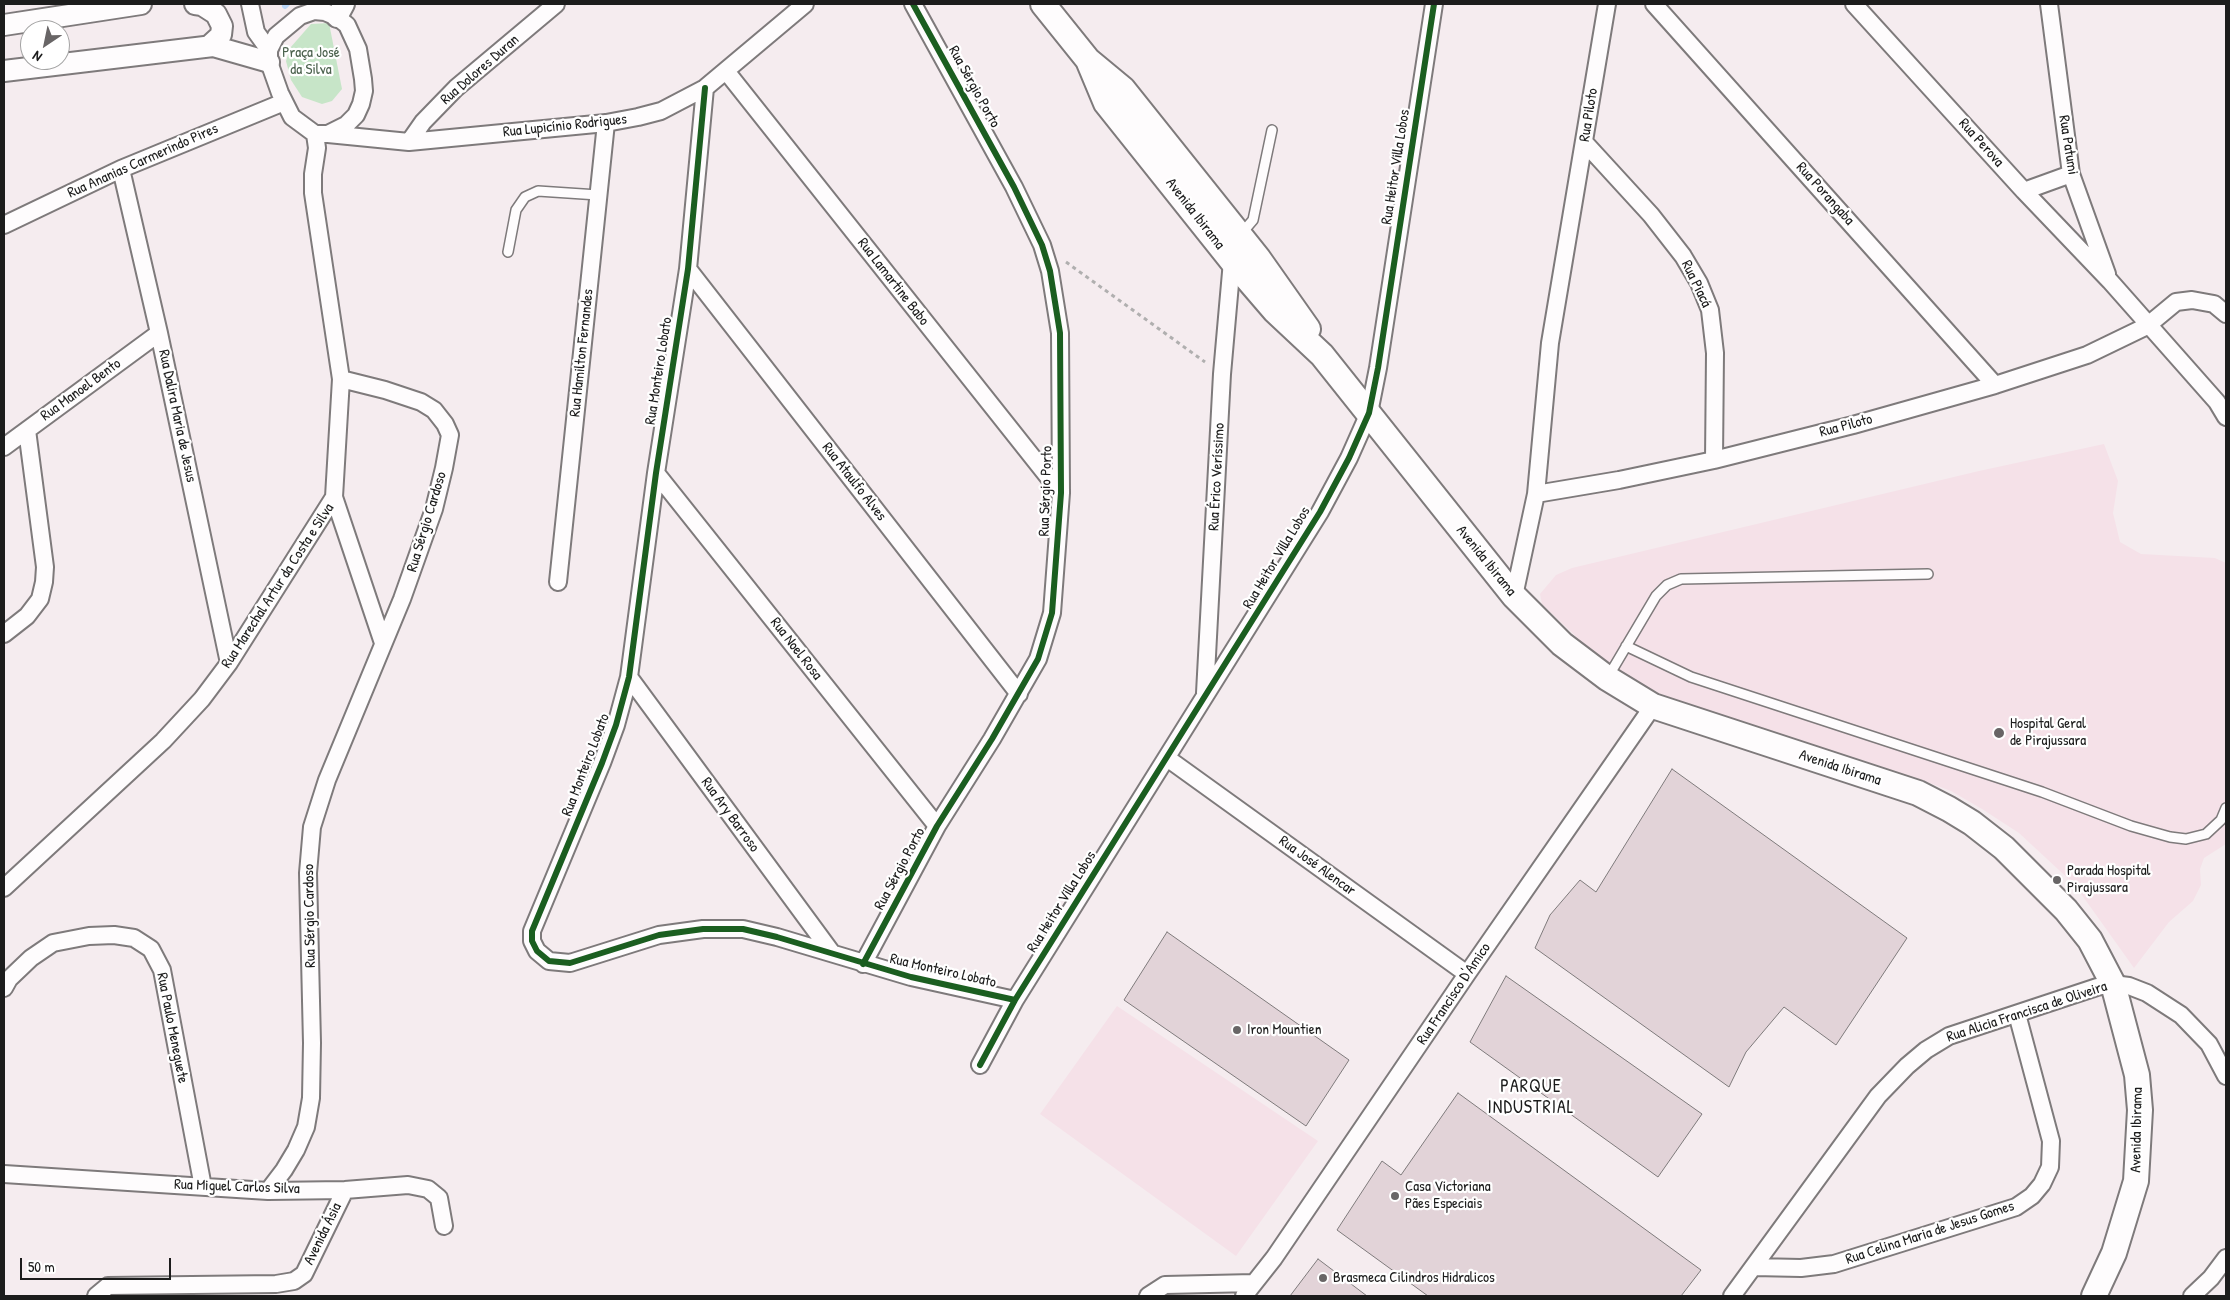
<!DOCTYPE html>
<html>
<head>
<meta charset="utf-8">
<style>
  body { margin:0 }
  #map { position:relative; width:2230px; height:1300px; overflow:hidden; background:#f5ecef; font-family:"Patrick Hand",sans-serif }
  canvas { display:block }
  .frame { position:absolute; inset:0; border:5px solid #1c1c1c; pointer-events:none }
  .north { position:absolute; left:20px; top:20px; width:50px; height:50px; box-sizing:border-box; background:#fff; border:1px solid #a4a4a4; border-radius:50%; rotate:214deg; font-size:14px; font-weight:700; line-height:20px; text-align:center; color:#1c1c1c }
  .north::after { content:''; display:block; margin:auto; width:18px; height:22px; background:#686566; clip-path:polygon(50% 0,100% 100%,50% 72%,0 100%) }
  .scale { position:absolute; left:20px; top:1258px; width:151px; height:22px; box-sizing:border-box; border:2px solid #1c1c1c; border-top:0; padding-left:6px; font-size:15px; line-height:18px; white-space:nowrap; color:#1c1c1c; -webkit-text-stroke:4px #fff; paint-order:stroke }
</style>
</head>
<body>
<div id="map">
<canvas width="2230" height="1300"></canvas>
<div class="frame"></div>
<div class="north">N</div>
<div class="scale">50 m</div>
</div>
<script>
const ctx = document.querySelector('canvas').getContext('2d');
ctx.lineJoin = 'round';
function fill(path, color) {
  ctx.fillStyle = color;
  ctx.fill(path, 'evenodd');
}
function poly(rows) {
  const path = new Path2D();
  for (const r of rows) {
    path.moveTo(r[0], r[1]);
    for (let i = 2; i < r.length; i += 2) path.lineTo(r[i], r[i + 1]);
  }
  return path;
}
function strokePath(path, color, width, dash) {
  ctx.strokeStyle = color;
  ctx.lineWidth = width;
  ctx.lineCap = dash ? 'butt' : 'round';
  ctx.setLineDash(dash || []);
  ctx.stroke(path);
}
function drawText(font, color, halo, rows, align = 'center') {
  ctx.font = font + ' "Patrick Hand",sans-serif';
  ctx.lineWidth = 4.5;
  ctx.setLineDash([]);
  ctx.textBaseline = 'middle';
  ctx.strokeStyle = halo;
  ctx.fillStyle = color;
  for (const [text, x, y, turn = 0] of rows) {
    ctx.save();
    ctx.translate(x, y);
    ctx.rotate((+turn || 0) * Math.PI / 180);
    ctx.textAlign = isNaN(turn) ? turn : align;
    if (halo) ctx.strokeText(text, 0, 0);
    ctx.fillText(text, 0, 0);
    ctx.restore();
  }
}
fill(poly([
  [2104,444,2118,481,2113,513,2120,542,2141,554,2215,558,2226,563,2226,844,2204,858,2200,869,2201,885,2193,901,2169,922,2134,968,2074,884,2019,833,1982,809,1951,791,1919,779,1672,701,1628,676,1586,646,1542,604,1540,594,1556,575,1572,568,1979,471],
  [1117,1006,1318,1141,1236,1256,1040,1114]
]), '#f5e1e8');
fill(poly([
  [329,23,342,89,332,101,322,104,302,97,291,80,286,61,290,48,311,24]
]), '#c7e5c8');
strokePath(poly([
  [285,6,287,4]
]), '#bad6f7', 6);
const building = poly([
  [1672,769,1907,938,1836,1045,1784,1007,1746,1052,1729,1087,1535,948,1550,915,1580,880,1596,892,1672,769],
  [1167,932,1349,1060,1306,1126,1124,1000,1167,932],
  [1506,976,1702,1114,1658,1177,1470,1042,1506,976],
  [1458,1093,1701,1270,1681,1296,1428,1296,1337,1230,1382,1161,1401,1175,1458,1093],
  [1318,1259,1367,1296,1290,1296,1318,1259]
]);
fill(building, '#e2d3d8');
strokePath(building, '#7e7a7b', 1);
const service = poly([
  [1241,234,1253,220,1272,130],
  [508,252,516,210,525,197,538,191,598,195],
  [1626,646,1691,677,2042,792,2131,826,2170,837,2186,839,2206,834,2221,820,2226,808],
  [1608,677,1656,596,1667,585,1681,579,1928,574]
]);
const minor = poly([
  [250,4,256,32,269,50],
  [1654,4,1995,385],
  [1854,4,2024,191,2110,281,2217,402,2226,417],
  [2049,4,2071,174,2107,274],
  [314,11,325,12,337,17,347,25,358,49,363,79,364,91,361,104,356,115,346,125,328,134,315,134,292,117,280,93,269,62,269,50,276,36,300,16,314,11],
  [726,71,1061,493],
  [705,88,688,269,656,473,629,677,616,725,602,763,532,931,532,941,537,951,549,961,570,963,659,935,703,929,743,929,777,937,911,977,1015,1000],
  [328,134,409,142,606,123,638,117,661,111,705,88,805,4],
  [409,142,423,122,456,88,556,4],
  [1585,143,1651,215,1683,256,1699,283,1710,310,1715,353,1714,460],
  [121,169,159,333,229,663],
  [2024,191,2071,174],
  [4,225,121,169,284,102],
  [688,269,1019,694],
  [4,447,159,333],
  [656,473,937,826],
  [1536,494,1619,480,1714,460,1853,425,1995,385,2087,355,2147,326,2176,302,2192,300,2214,304,2226,314],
  [334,497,383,643],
  [558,582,606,123],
  [1514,596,1536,494,1550,343,1607,4],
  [4,634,27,616,40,599,44,582,45,567,27,430],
  [629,677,832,953],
  [1205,693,1222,374,1232,261],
  [1167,758,1467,974],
  [4,888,163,741,202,699,229,663,334,497,341,379,313,193,313,174,317,148,315,134],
  [863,964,937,826,992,739,1038,659,1052,613,1061,493,1060,333,1050,271,1042,245,1014,187,913,4],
  [4,988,9,979,31,958,53,943,89,936,114,935,134,938,151,949,162,970,203,1187],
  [980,1065,1015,1000,1320,512,1349,458,1369,413,1378,368,1434,4],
  [4,1174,268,1191,345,1190,408,1185,428,1189,439,1198,444,1226],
  [268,1191,284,1170,296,1150,306,1127,311,1098,312,1043,308,873,312,827,327,780,402,599,434,509,444,468,450,435,445,424,434,410,421,402,385,390,341,379],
  [1754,1267,1801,1268,1834,1264,2016,1207,2032,1196,2042,1184,2050,1167,2051,1141,2017,1014],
  [96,1296,108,1286,276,1284,294,1281,304,1274,345,1190],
  [1148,1296,1165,1285,1254,1283],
  [1244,1296,1274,1258,1467,974,1653,706],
  [1732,1296,1878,1096,1907,1066,1926,1050,1949,1036,2097,987,2113,984,2129,986,2147,993,2181,1015,2209,1044,2226,1076],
  [2192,1296,2211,1278,2226,1258]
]);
const tertiary = poly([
  [195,4,202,5,216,14,222,26,221,35,209,46],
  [337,17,344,4],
  [4,25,141,4],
  [4,71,213,46,269,62]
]);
const secondary = poly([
  [1043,4,1088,60,1123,89,1258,258,1308,329],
  [1088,60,1106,103,1232,261,1275,311,1322,355,1514,596,1562,644,1607,678,1653,706,1918,793,1949,809,1972,823,2004,848,2066,910,2090,940,2113,984,2137,1075,2140,1110,2136,1181,2114,1253,2094,1296]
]);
strokePath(service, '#7e7a7b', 12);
strokePath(minor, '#7e7a7b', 20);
strokePath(tertiary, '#7e7a7b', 24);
strokePath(secondary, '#7e7a7b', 28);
strokePath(poly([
  [1066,262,1205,362]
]), '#b0afaf', 3, [4, 4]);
strokePath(service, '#fefcfd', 9);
strokePath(minor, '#fefcfd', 16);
strokePath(tertiary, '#fefcfd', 20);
strokePath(secondary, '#fefcfd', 24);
strokePath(poly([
  [705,88,688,269,656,473,629,677,616,725,602,763,532,931,532,941,537,951,549,961,570,963,659,935,703,929,743,929,777,937,911,977,1015,1000],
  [863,964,937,826,992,739,1038,659,1052,613,1061,493,1060,333,1050,271,1042,245,1014,187,913,4],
  [980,1065,1015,1000,1320,512,1349,458,1369,413,1378,368,1434,4]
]), '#1b5e20', 6);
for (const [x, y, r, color] of [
  [1999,733,6,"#686566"],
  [2057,880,5,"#686566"],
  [1237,1030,5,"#686566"],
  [1395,1196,5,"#686566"],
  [1323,1278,5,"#686566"]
]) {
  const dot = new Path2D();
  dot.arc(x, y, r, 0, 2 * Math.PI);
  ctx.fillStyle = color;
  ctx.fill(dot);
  strokePath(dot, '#fff', 2);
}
drawText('15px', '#4b614d', '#fff', [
  ["Praça José",311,53],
  ["da Silva",311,70]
]);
drawText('15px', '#1c1c1c', '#fff', [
  ["Rua Dolores Duran",480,70,-41],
  ["Rua Sérgio Porto",974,87,61],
  ["Rua Piloto",1589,115,-81],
  ["Rua Lupicínio Rodrigues",565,126,-6],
  ["Rua Perova",1981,143,48],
  ["Rua Patumi",2068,145,81],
  ["Rua Ananias Carmerindo Pires",143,161,-24],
  ["Rua Heitor Villa Lobos",1396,167,-81],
  ["Rua Porangaba",1825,194,48],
  ["Avenida Ibirama",1195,214,52],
  ["Rua Lamartine Babo",893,282,52],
  ["Rua Piacá",1696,284,64],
  ["Rua Hamilton Fernandes",582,353,-84],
  ["Rua Monteiro Lobato",659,371,-81],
  ["Rua Manoel Bento",81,390,-36],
  ["Rua Dalira Maria de Jesus",177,416,78],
  ["Rua Piloto",1846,426,-15],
  ["Rua Érico Veríssimo",1217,477,-87],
  ["Rua Ataulfo Alves",854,482,52],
  ["Rua Sérgio Porto",1046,491,-88],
  ["Rua Sérgio Cardoso",427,522,-73],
  ["Rua Heitor Villa Lobos",1277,558,-59],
  ["Avenida Ibirama",1486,561,51],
  ["Rua Marechal Artur da Costa e Silva",278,586,-57],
  ["Rua Noel Rosa",796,649,52],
  ["Rua Monteiro Lobato",586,765,-69],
  ["Avenida Ibirama",1840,768,18],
  ["Rua Ary Barroso",730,815,54],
  ["Rua José Alencar",1317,866,36],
  ["Rua Sérgio Porto",900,869,-62],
  ["Rua Heitor Villa Lobos",1062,902,-58],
  ["Rua Sérgio Cardoso",310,916,-91],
  ["Rua Monteiro Lobato",943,971,13],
  ["Rua Francisco D'Amico",1454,994,-56],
  ["Rua Alicia Francisca de Oliveira",2027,1012,-18],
  ["Rua Paulo Meneguete",172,1028,79],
  ["Avenida Ibirama",2137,1130,-89],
  ["Rua Miguel Carlos Silva",237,1187,2],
  ["Rua Celina Maria de Jesus Gomes",1930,1233,-18],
  ["Avenida Ásia",323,1234,-64]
]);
drawText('15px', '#1c1c1c', '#fff', [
  ["Hospital Geral",2010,724],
  ["de Pirajussara",2010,741],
  ["Parada Hospital",2067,871],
  ["Pirajussara",2067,888],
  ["Iron Mountien",1247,1030],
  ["Casa Victoriana",1405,1187],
  ["Pães Especiais",1405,1204],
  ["Brasmeca Cilindros Hidralicos",1333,1278]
], 'left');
ctx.letterSpacing = '1px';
drawText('18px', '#1c1c1c', '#fff', [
  ["PARQUE",1531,1087],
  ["INDUSTRIAL",1531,1108]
]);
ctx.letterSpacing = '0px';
</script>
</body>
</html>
